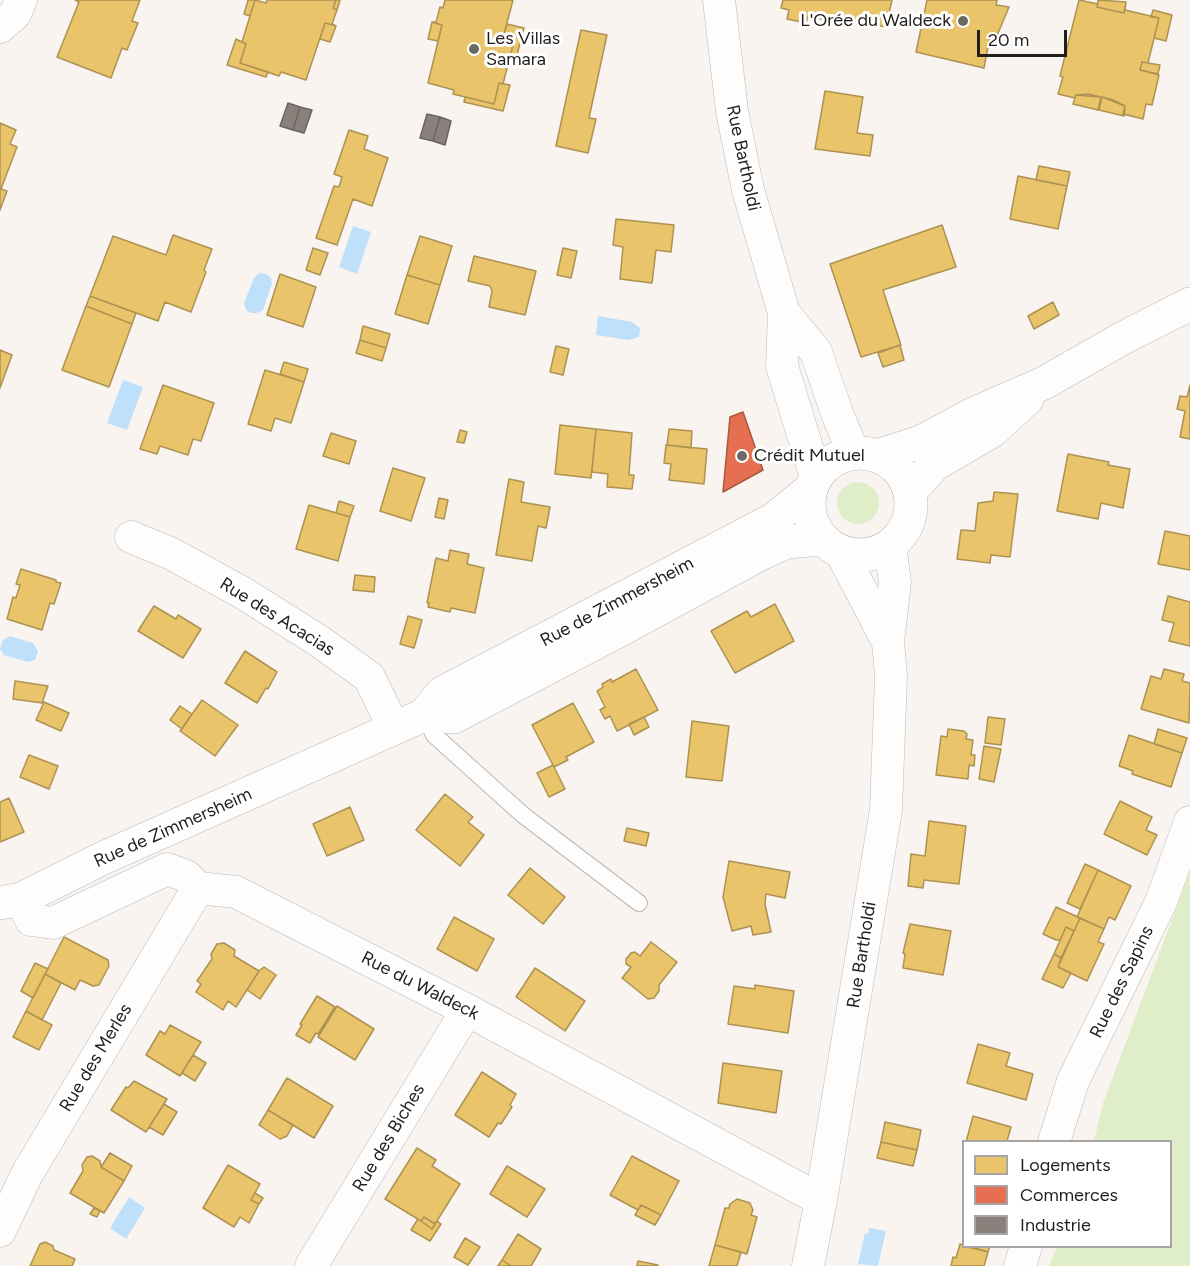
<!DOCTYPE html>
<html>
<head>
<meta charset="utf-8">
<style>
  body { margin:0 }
  #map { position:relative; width:1190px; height:1266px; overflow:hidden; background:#f9f4f0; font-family:Figtree,sans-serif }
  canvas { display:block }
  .legend { position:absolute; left:962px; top:1140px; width:210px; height:108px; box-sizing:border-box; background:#fff; border:2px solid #a7a5a3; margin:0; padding:8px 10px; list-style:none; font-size:18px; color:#221e1a }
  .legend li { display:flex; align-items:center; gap:12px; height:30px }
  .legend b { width:30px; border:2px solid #a7a5a3 }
  .scale { position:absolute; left:977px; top:30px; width:90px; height:27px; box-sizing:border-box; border:3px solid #221e1a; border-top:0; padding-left:8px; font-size:18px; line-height:21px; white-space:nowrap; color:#221e1a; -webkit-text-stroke:4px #fff; paint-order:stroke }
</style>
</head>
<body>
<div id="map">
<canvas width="1190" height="1266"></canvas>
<ul class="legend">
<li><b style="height:16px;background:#e9c46a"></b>Logements</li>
<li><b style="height:16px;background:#e76f51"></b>Commerces</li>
<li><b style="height:16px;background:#8a817c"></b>Industrie</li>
</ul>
<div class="scale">20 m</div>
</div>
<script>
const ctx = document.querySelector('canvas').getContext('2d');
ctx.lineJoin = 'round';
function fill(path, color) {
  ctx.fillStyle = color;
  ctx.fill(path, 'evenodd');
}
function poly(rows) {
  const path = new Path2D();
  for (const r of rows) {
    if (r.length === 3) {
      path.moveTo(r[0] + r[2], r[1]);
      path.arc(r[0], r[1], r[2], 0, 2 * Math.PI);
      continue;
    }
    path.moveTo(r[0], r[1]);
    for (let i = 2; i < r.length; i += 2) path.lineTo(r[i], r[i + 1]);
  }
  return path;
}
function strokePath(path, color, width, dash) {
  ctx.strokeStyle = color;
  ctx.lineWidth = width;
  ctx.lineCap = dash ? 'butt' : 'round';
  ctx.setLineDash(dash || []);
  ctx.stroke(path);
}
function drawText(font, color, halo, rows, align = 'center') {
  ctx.font = font + ' Figtree,sans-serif';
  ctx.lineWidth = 6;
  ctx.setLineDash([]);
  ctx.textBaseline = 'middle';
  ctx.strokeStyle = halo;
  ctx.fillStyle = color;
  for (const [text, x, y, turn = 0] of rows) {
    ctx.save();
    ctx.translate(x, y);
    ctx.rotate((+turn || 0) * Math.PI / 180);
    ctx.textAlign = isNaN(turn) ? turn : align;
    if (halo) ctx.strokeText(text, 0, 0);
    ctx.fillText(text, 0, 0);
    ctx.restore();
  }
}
fill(poly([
  [858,503,21],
  [1190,872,1190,1266,1049,1266,1057,1247,1170,1246,1170,1142,1094,1141,1103,1103]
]), '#dfeec9');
fill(poly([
  [353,226,371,232,357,274,339,267],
  [259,273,266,274,271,278,272,284,263,310,257,313,251,313,246,310,244,303,254,278],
  [598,316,632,322,640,328,639,337,629,340,596,335],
  [123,380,143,387,127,430,107,423],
  [10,636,33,643,38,651,35,660,28,662,4,655,0,649,3,640],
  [129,1197,145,1208,126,1239,110,1228],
  [869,1228,886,1231,878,1266,858,1264,865,1233,868,1234]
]), '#bfe0fa');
const homes = poly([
  [75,0,140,0,132,21,138,23,127,50,122,48,111,78,57,57,79,2,75,0],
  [248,0,255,0,250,16,244,14,248,0],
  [255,0,266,3,267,0,336,0,333,8,337,10,332,24,336,26,325,23,306,80,281,72,279,76,240,63,246,44,242,42,255,0],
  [336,0,340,0,337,10,333,8,336,0],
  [445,0,513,0,503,38,514,41,503,84,499,83,494,104,453,94,454,90,428,83,442,25,432,22,436,22,440,7,443,8,445,0],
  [783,0,892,0,886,27,851,20,851,17,835,14,834,22,808,16,806,23,787,19,789,10,781,8,783,0],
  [927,0,997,0,996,5,1009,7,996,38,990,36,984,68,916,52,927,0],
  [1079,0,1098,4,1097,7,1124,13,1126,2,1125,10,1159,18,1148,63,1142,62,1140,70,1159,75,1152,105,1146,104,1143,119,1123,114,1125,106,1113,100,1102,97,1099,110,1101,97,1076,95,1075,98,1058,94,1063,77,1060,76,1079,0],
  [1098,0,1126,2,1124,13,1097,7,1098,0],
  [1153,10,1172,15,1166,41,1154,38,1159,18,1151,17,1153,10],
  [432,22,442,25,438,41,428,39,432,22],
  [325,23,336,26,330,42,320,39,325,23],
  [507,24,524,28,516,59,510,58,514,41,503,38,507,24],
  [581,30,607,35,589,118,596,119,588,153,556,146,581,30],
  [236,39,246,44,240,63,268,72,266,77,227,65,236,39],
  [1142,62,1160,65,1158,74,1140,70,1142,62],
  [499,83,510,85,503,111,464,102,465,97,494,104,499,83],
  [825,91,863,97,857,133,873,135,870,156,815,149,825,91],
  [1088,94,1101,97,1098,110,1073,104,1076,95,1088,94],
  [1102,97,1125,106,1124,116,1099,110,1102,97],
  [0,123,16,130,10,144,17,147,1,189,7,191,0,210,0,123],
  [349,130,368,136,364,149,388,158,372,206,353,199,337,245,316,238,334,186,339,187,342,177,334,174,349,130],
  [1039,166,1070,172,1067,186,1036,180,1039,166],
  [1018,176,1067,186,1058,229,1010,219,1018,176],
  [616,219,674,225,671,252,656,250,652,283,620,279,623,247,613,245,616,219],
  [942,225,956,267,883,290,901,345,861,357,830,264,942,225],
  [173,235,212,249,204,270,206,272,191,312,165,302,158,321,90,296,113,236,166,255,173,235],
  [420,236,452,246,440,285,407,275,420,236],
  [313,248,328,253,320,275,306,270,313,248],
  [563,248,577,251,571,278,557,275,563,248],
  [474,256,536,271,525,315,489,307,492,291,490,286,468,281,474,256],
  [280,274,316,287,303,327,267,315,280,274],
  [407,275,440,285,428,324,395,314,407,275],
  [90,296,136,313,132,324,86,306,90,296],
  [1053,302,1059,315,1034,329,1028,316,1053,302],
  [86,306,132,324,109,387,62,370,86,306],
  [363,326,390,334,386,348,360,340,363,326],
  [360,340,386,348,382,361,356,353,360,340],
  [900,345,904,360,883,367,878,353,900,345],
  [556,346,569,349,563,375,550,372,556,346],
  [0,350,12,355,0,388,0,350],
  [284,362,308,369,304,382,280,374,284,362],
  [265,370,304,382,291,423,275,418,271,431,248,424,265,370],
  [163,385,214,403,201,441,193,439,188,455,160,446,157,454,140,449,163,385],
  [1190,385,1190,439,1180,437,1185,411,1177,409,1180,396,1187,397,1190,385],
  [560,425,596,429,591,478,555,474,560,425],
  [596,429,632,433,629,475,634,475,632,489,607,487,608,474,592,472,596,429],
  [669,429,692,431,691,448,667,445,669,429],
  [460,430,467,432,464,443,457,442,460,430],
  [331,433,356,441,349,464,323,456,331,433],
  [666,445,707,449,704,484,669,480,671,464,664,463,666,445],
  [1068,454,1109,462,1108,465,1130,469,1123,508,1101,503,1098,519,1057,511,1068,454],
  [393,468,425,478,411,521,380,511,393,468],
  [509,479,524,482,521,502,550,507,546,528,538,526,532,561,496,555,509,479],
  [994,492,1018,494,1010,557,991,555,990,563,957,559,961,530,975,531,978,503,993,501,994,492],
  [439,498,448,500,444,519,435,517,439,498],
  [339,501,354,506,350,517,336,513,339,501],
  [309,505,350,517,338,561,296,549,309,505],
  [1165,531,1190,536,1190,570,1158,564,1165,531],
  [450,550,469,554,467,564,484,568,475,613,451,608,450,612,428,607,429,603,427,603,436,558,448,561,450,550],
  [21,569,56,580,56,582,61,583,54,604,50,603,42,630,7,619,13,597,16,598,20,585,16,584,21,569],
  [355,575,375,577,374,592,353,590,355,575],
  [1168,596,1190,602,1190,646,1169,641,1174,623,1162,620,1168,596],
  [775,604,794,641,735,673,711,631,747,611,751,617,775,604],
  [154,606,176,619,178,615,201,629,183,658,138,631,154,606],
  [408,616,422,620,414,648,400,644,408,616],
  [245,651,277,672,268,689,266,688,257,703,225,683,245,651],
  [636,669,658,710,617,731,610,716,605,719,600,710,605,707,597,691,603,687,602,684,611,679,612,682,636,669],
  [1164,669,1184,674,1182,681,1190,683,1189,723,1141,709,1151,676,1161,679,1164,669],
  [15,681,48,686,42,703,13,699,15,681],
  [202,700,238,725,215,756,180,731,202,700],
  [44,702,69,713,61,731,36,720,44,702],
  [573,703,594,742,566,757,568,760,554,767,532,725,573,703],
  [180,706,192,714,182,729,170,720,180,706],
  [644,717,649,727,634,735,629,724,644,717],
  [988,717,1005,719,1001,745,985,743,988,717],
  [692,721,729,726,722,781,686,777,692,721],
  [948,729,964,731,967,734,966,739,973,740,971,755,975,755,974,766,969,765,968,779,936,775,941,736,947,737,948,729],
  [1158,729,1187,738,1182,753,1154,744,1158,729],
  [1129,735,1182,753,1171,787,1132,774,1133,771,1119,766,1129,735],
  [984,746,1001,749,994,782,979,779,984,746],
  [29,755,58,766,49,789,20,777,29,755],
  [553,765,565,789,549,797,537,773,553,765],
  [445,794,473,817,468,822,484,835,460,866,416,830,445,794],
  [9,798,24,832,0,842,0,802,9,798],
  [1120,801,1152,817,1146,830,1157,835,1147,855,1104,834,1120,801],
  [350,807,364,840,327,856,313,824,350,807],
  [929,821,966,826,959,884,924,880,923,888,908,886,911,854,925,856,929,821],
  [627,828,649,833,646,846,624,841,627,828],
  [729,861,790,872,785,898,766,894,765,904,771,932,753,935,751,926,732,931,723,897,729,861],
  [1085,864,1098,870,1080,909,1067,903,1085,864],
  [530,868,565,897,543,924,508,895,530,868],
  [1098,870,1131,886,1115,920,1109,917,1104,929,1077,917,1098,870],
  [1056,907,1080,918,1074,931,1066,927,1060,940,1056,940,1043,934,1056,907],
  [454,917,494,939,477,971,437,949,454,917],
  [1080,918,1104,929,1098,942,1104,944,1087,981,1058,967,1080,918],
  [910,924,951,931,943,975,903,968,905,954,903,953,910,924],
  [1066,927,1074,931,1061,958,1054,954,1066,927],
  [64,937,108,960,109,966,99,985,93,986,80,980,75,990,45,974,64,937],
  [651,942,677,962,659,985,659,991,654,998,648,999,622,978,631,967,626,964,626,959,631,953,635,952,640,956,651,942],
  [224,943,235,950,234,956,259,971,236,1007,228,1001,223,1010,196,992,201,984,197,981,212,959,211,954,217,944,224,943],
  [1054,954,1061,958,1058,967,1071,973,1063,988,1042,979,1054,954],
  [35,963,48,969,33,998,21,991,35,963],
  [264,967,276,975,260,999,247,990,259,971,264,967],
  [535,968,585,1001,565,1031,516,997,535,968],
  [45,974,61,983,42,1020,26,1011,45,974],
  [755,985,794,991,788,1033,728,1024,734,986,755,989,755,985],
  [317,996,335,1007,318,1034,316,1033,310,1043,296,1035,302,1025,300,1024,317,996],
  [337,1006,374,1029,355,1060,318,1037,337,1006],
  [26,1011,52,1025,39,1050,13,1037,26,1011],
  [170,1025,201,1042,180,1076,146,1055,160,1031,165,1034,170,1025],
  [978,1044,1010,1053,1006,1066,1033,1074,1026,1100,967,1083,978,1044],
  [193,1055,206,1063,195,1081,182,1073,193,1055],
  [723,1063,782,1071,776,1113,718,1103,723,1063],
  [482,1072,516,1094,510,1105,512,1107,501,1124,498,1123,489,1137,455,1115,482,1072],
  [287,1078,333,1106,314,1138,268,1110,287,1078],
  [134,1081,167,1099,146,1132,111,1110,126,1087,128,1088,134,1081],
  [164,1104,177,1112,163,1135,149,1127,164,1104],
  [268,1110,293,1125,287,1136,280,1139,259,1125,268,1110],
  [973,1116,1011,1127,1007,1141,1010,1142,966,1142,973,1116],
  [885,1122,921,1130,917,1150,881,1142,885,1122],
  [881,1142,917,1150,913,1166,877,1158,881,1142],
  [417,1148,436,1160,432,1166,460,1184,435,1224,424,1217,421,1221,385,1199,417,1148],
  [110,1153,132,1166,124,1181,101,1167,110,1153],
  [92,1156,100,1161,101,1167,124,1181,104,1213,70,1193,83,1171,82,1165,87,1157,92,1156],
  [632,1156,679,1181,661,1215,641,1205,638,1210,610,1195,632,1156],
  [228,1165,260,1184,251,1200,259,1204,249,1223,240,1217,234,1227,203,1208,228,1165],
  [507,1166,545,1189,527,1217,490,1194,507,1166],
  [255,1193,263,1198,259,1204,251,1200,255,1193],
  [737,1199,750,1203,753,1210,751,1215,757,1217,747,1254,715,1245,725,1208,729,1208,730,1204,737,1199],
  [641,1205,661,1215,655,1225,635,1215,641,1205],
  [94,1208,100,1211,97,1217,90,1214,94,1208],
  [424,1217,435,1224,432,1229,421,1221,424,1217],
  [418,1219,432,1229,437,1221,441,1224,430,1241,411,1230,418,1219],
  [518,1234,541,1249,531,1266,511,1266,502,1260,518,1234],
  [465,1238,480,1247,468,1265,454,1257,465,1238],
  [45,1242,53,1246,54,1250,75,1259,72,1266,30,1266,40,1244,45,1242],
  [960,1244,964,1246,988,1252,984,1266,951,1266,953,1257,956,1258,960,1244],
  [715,1245,741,1252,737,1266,709,1266,715,1245],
  [969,1246,990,1246,988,1252,969,1246],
  [502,1260,511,1266,498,1266,502,1260],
  [638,1261,658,1265,657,1266,637,1266,638,1261]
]);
fill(homes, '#e9c46a');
strokePath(homes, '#ad9252', 1.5);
const shops = poly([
  [743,412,763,470,723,492,730,417,743,412]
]);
fill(shops, '#e76f51');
strokePath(shops, '#ac5740', 1.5);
const industry = poly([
  [288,103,300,107,293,130,280,126,288,103],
  [300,107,312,110,304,133,293,130,300,107],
  [427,114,440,117,433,141,420,138,427,114],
  [440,117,451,121,445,145,433,141,440,117]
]);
fill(industry, '#8a817c');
strokePath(industry, '#6b635f', 1.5);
const lane = poly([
  [424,715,434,735,523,815,639,903]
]);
const street = poly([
  [719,0,732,111,748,190,784,313,782,366,816,477],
  [0,27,15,14,21,0],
  [784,313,816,352,838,416,854,454],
  [131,537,172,554,243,593,319,641,369,677,394,728],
  [841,552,888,642],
  [21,899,31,920,53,923,167,869,186,876,198,888,236,892,467,1010,821,1200],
  [1054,1142,1073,1081,1161,902,1190,822],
  [0,1231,27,1174,198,888],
  [311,1266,467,1010],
  [808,1266,821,1200,886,810,891,676,888,642,895,582,890,546],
  [1020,1266,1026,1246]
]);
const secondary = poly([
  [860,504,51],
  [877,456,921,442,973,414,1044,383,1123,338,1190,304],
  [910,492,934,465,992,431,1027,399],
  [424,715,454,717,624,628,760,554,787,542,821,539],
  [0,903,21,899,101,859,424,715,442,693,774,519,811,489]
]);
strokePath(lane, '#bcb8b5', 18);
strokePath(street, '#bcb8b5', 33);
strokePath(secondary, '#bcb8b5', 34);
strokePath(lane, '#fefdfd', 16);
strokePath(street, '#fefdfd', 32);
strokePath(secondary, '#fefdfd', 33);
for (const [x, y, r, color] of [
  [963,21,6,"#6d6965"],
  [474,49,6,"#6d6965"],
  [742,456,6,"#6d6965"]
]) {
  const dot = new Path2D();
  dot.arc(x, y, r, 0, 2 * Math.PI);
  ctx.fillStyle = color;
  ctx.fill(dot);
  strokePath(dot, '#fff', 2);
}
drawText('18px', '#221e1a', '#fff', [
  ["L'Orée du Waldeck",951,21,"right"],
  ["Les Villas",486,39],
  ["Samara",486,60],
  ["Crédit Mutuel",754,456]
], 'left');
drawText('18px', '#221e1a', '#fff', [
  ["Rue Bartholdi",743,158,78],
  ["Rue de Zimmersheim",617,602,-28],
  ["Rue des Acacias",277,617,32],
  ["Rue de Zimmersheim",173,828,-24],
  ["Rue Bartholdi",862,955,-81],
  ["Rue des Sapins",1122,982,-64],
  ["Rue du Waldeck",420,986,27],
  ["Rue des Merles",96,1058,-59],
  ["Rue des Biches",389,1138,-59]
]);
</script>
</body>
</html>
